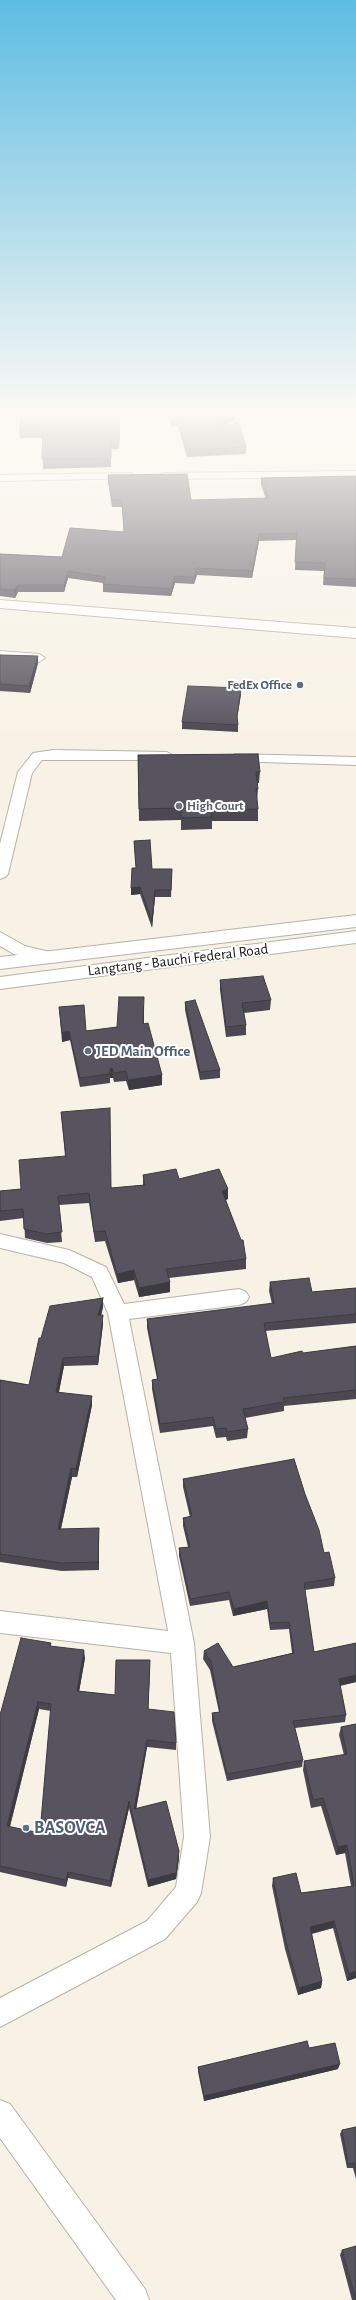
<!DOCTYPE html>
<html>
<head>
<meta charset="utf-8">
<style>
  body { margin:0 }
  canvas { display:block; background:#f8f2e6 }
</style>
</head>
<body>
<canvas width="356" height="2300"></canvas>
<script>
const ctx = document.querySelector('canvas').getContext('2d');
ctx.lineJoin = 'round';
function poly(rows) {
  const path = new Path2D();
  for (const r of rows) {
    path.moveTo(r[0], r[1]);
    for (let i = 2; i < r.length; i += 2) path.lineTo(r[i], r[i + 1]);
  }
  return path;
}
function strokePath(path, color, width, dash) {
  ctx.strokeStyle = color;
  ctx.lineWidth = width;
  ctx.lineCap = dash ? 'butt' : 'round';
  ctx.setLineDash(dash || []);
  ctx.stroke(path);
}
function fill(path, color) {
  ctx.fillStyle = color;
  ctx.fill(path, 'evenodd');
}
function drawText(font, color, halo, rows, align = 'center') {
  ctx.font = font + ' "Alegreya Sans",sans-serif';
  ctx.lineWidth = 4;
  ctx.setLineDash([]);
  ctx.textBaseline = 'middle';
  ctx.strokeStyle = halo;
  ctx.fillStyle = color;
  for (const [text, x, y, turn = 0] of rows) {
    ctx.save();
    ctx.translate(x, y);
    ctx.rotate((+turn || 0) * Math.PI / 180);
    ctx.textAlign = isNaN(turn) ? turn : align;
    if (halo) ctx.strokeText(text, 0, 0);
    ctx.fillText(text, 0, 0);
    ctx.restore();
  }
}
const minor = poly([
  [250,416,265,416,223,433,215,433,214,431,250,416],
  [356,471,356,477,163,479,158,476,163,473,356,471],
  [131,473,136,476,135,478,0,481,0,475,131,473],
  [0,651,39,654,45,658,39,662,0,659,0,651],
  [53,750,167,752,174,756,167,760,42,760,32,773,8,874,5,877,0,879,0,844,18,772,33,753,53,750],
  [235,754,356,757,356,765,230,761,228,758,235,754],
  [0,932,25,946,54,953,56,957,54,961,48,962,14,954,0,946,0,932],
  [0,1234,69,1250,106,1267,124,1304,239,1289,246,1292,249,1297,246,1302,239,1305,129,1319,194,1643,210,1837,201,1893,197,1902,165,1939,0,2027,0,1998,147,1921,176,1887,184,1837,171,1653,0,1633,0,1611,168,1631,108,1313,92,1277,64,1263,0,1248,0,1234],
  [0,2100,10,2104,145,2289,149,2300,116,2300,0,2138,0,2100]
]);
const primary = poly([
  [356,915,356,927,0,969,0,957,356,915],
  [356,931,356,943,0,989,0,977,356,931]
]);
const trunk = poly([
  [0,600,356,628,356,638,0,608,0,600]
]);
strokePath(minor, '#b8b2a7', 2);
strokePath(primary, '#b8b2a7', 2);
strokePath(trunk, '#b8b2a7', 2);
fill(minor, '#fff');
fill(primary, '#fff');
fill(trunk, '#fff');
fill(poly([
  [168,416,236,416,235,420,220,428,246,447,246,454,187,457,178,426,171,427],
  [120,424,119,449,111,449,111,467,43,469,43,438,20,438,19,429],
  [108,475,191,500,266,499,261,485,261,478,356,476,356,587,323,585,324,571,295,570,296,540,259,541,252,578,197,575,194,584,175,583,171,596,103,592,103,583,68,578,64,592,18,592,15,598,0,596,0,554,62,557,124,531,122,507,112,507,108,482],
  [0,655,38,656,38,663,30,693,0,691],
  [241,694,237,719,238,725,238,732,182,729,182,722],
  [138,755,260,772,259,783,257,783,258,789,257,800,258,809,258,821,212,821,212,829,181,830,181,820,139,821],
  [134,841,152,869,172,876,171,897,155,897,152,928,140,894,131,895,136,868],
  [220,980,271,1000,270,1010,244,1013,246,1025,246,1035,226,1037,220,990],
  [185,1002,220,1070,220,1078,200,1080,185,1010],
  [144,1006,144,1024,162,1075,162,1085,129,1090,126,1081,114,1082,113,1078,110,1078,110,1083,80,1087,70,1040,62,1042,59,1007,86,1031,117,1027],
  [61,1112,112,1188,143,1185,143,1175,179,1179,228,1199,226,1200,246,1259,246,1269,169,1278,170,1292,139,1297,134,1280,118,1283,105,1241,95,1242,89,1203,59,1205,62,1242,47,1243,25,1238,24,1218,0,1221,0,1191,21,1189,65,1156],
  [270,1282,312,1292,356,1288,356,1323,265,1331,271,1358,356,1346,356,1399,284,1406,284,1411,245,1418,248,1429,247,1438,227,1441,226,1437,216,1438,213,1426,160,1433,152,1389,152,1380,157,1379,147,1328,147,1319,272,1304,269,1291],
  [103,1307,101,1315,103,1324,98,1365,64,1366,59,1392,92,1405,77,1477,72,1477,61,1529,99,1536,99,1570,62,1571,0,1562,0,1380,29,1385,41,1338],
  [183,1479,305,1494,324,1553,335,1578,334,1586,305,1590,314,1652,356,1643,356,1682,340,1686,346,1715,345,1722,295,1728,303,1760,302,1767,227,1781,212,1721,212,1713,219,1712,210,1670,203,1659,204,1651,233,1667,292,1653,289,1629,270,1630,267,1609,233,1616,229,1600,190,1606,179,1556,179,1548,188,1547,183,1526,183,1518,190,1517,183,1487],
  [51,1643,51,1646,85,1658,79,1691,115,1695,150,1668,148,1709,176,1743,176,1750,147,1747,136,1809,179,1851,179,1858,176,1879,148,1887,129,1808,111,1887,68,1878,66,1887,0,1872,0,1715],
  [39,1709,51,1711,40,1833,10,1827],
  [356,1724,356,1978,347,1981,333,1928,312,1934,322,1981,321,1988,298,1995,285,1949,272,1886,273,1878,301,1893,351,1886,345,1853,336,1855,321,1806,311,1808,303,1770,304,1761,344,1755,339,1735,341,1727],
  [309,2048,338,2069,204,2101,198,2072,198,2067],
  [356,2127,356,2179,353,2168,347,2168,340,2134,342,2130],
  [342,2250,356,2300,352,2300,340,2255]
]), '#4b4852');
fill(poly([
  [119,416,120,424,119,449],
  [231,416,236,416,235,420,213,432,213,425],
  [259,534,259,541,252,578,252,571],
  [197,568,197,575,194,584,194,577],
  [68,571,68,578,64,592,64,585],
  [175,576,175,583,171,596,171,589],
  [18,585,18,592,15,598,14,590],
  [38,656,38,663,30,693,29,686],
  [241,688,241,694,236,724,237,716],
  [140,887,140,894,131,895,131,888],
  [155,890,155,897,152,928,152,921],
  [69,1031,70,1040,62,1042,62,1033],
  [112,1068,113,1078,110,1078,110,1083,110,1069],
  [162,1075,162,1085,129,1090,128,1080],
  [228,1189,228,1199,222,1200,222,1191],
  [134,1270,134,1280,118,1283,117,1274],
  [170,1282,170,1292,139,1297,139,1288],
  [103,1298,103,1307,99,1324,98,1315],
  [103,1315,103,1324,98,1365,98,1356],
  [63,1358,64,1366,57,1401,56,1392],
  [92,1396,92,1405,77,1477,76,1469],
  [71,1468,72,1477,59,1537,58,1529],
  [99,1528,99,1570,98,1562],
  [267,1601,267,1609,233,1616,234,1609],
  [84,1650,85,1658,78,1698,77,1691],
  [150,1660,150,1668,148,1716,148,1709],
  [356,1675,356,1682,338,1686,339,1679],
  [38,1702,39,1709,8,1833,7,1826],
  [147,1740,147,1747,135,1816,134,1809],
  [129,1801,129,1808,111,1887,110,1881],
  [347,1845,345,1853,336,1855,338,1847],
  [179,1851,179,1858,176,1879,148,1887,148,1880],
  [68,1872,68,1878,66,1887,66,1880],
  [334,1921,333,1928,309,1934,310,1927],
  [356,1971,356,1978,347,1981,349,1974],
  [322,1981,321,1988,298,1995,299,1988],
  [340,2064,338,2069,204,2101,204,2096]
]), '#3d3b42');
const building = poly([
  [21,416,119,416,119,440,111,440,111,458,42,459,43,429,19,429,21,416],
  [170,416,231,416,213,425,215,428,223,428,238,422,246,447,187,450,178,420,171,420,170,416],
  [187,474,191,500,269,498,261,478,356,476,356,579,324,578,325,563,295,562,297,533,259,534,252,571,197,568,194,577,175,576,171,589,103,584,106,577,68,571,64,585,18,585,14,590,0,589,0,554,62,557,70,528,124,532,122,500,112,500,108,475,187,474],
  [0,655,38,656,29,686,0,684,0,655],
  [188,686,241,688,237,716,238,725,182,722,188,686],
  [258,754,260,772,256,772,258,789,256,789,258,809,211,810,212,817,181,818,181,808,139,809,138,755,258,754],
  [150,840,152,869,172,869,171,890,155,890,152,921,140,887,131,888,132,868,136,868,134,841,150,840],
  [263,976,271,1000,242,1003,246,1025,226,1027,220,980,263,976],
  [119,997,144,997,143,1024,148,1023,162,1075,128,1080,126,1071,114,1073,112,1068,110,1069,110,1074,80,1078,69,1031,62,1033,59,1007,84,1005,86,1031,117,1027,119,997],
  [195,1000,220,1070,200,1072,185,1002,195,1000],
  [110,1108,111,1188,145,1185,143,1175,176,1169,179,1179,219,1169,228,1189,222,1191,241,1240,243,1240,246,1259,166,1269,170,1282,139,1288,134,1270,117,1274,105,1231,94,1232,89,1193,58,1196,62,1232,46,1234,24,1229,23,1209,0,1211,0,1191,21,1189,19,1160,66,1156,61,1112,110,1108],
  [309,1278,312,1292,356,1288,356,1314,264,1323,271,1358,302,1351,303,1353,356,1346,356,1390,283,1398,285,1402,243,1409,248,1429,227,1432,226,1428,216,1429,213,1417,160,1424,152,1380,158,1379,147,1319,274,1303,270,1282,309,1278],
  [103,1298,98,1315,103,1315,98,1356,63,1358,56,1392,92,1396,76,1469,71,1468,58,1529,99,1528,98,1562,61,1563,0,1554,0,1380,29,1385,39,1338,41,1338,50,1306,103,1298],
  [294,1459,305,1494,319,1530,324,1553,329,1552,335,1578,304,1583,314,1652,356,1643,356,1675,339,1679,346,1715,293,1721,303,1760,227,1774,212,1713,220,1712,211,1662,204,1651,218,1643,233,1667,294,1653,289,1622,270,1623,267,1601,234,1609,229,1592,190,1599,179,1548,190,1547,183,1518,192,1516,183,1479,294,1459],
  [21,1638,51,1643,50,1646,84,1650,77,1691,115,1695,116,1660,150,1660,148,1709,174,1712,176,1743,147,1740,134,1809,166,1801,179,1851,176,1873,148,1880,129,1801,110,1881,68,1872,66,1880,0,1866,0,1715,21,1638],
  [38,1702,51,1704,40,1833,7,1826,38,1702],
  [356,1724,356,1971,349,1974,334,1921,310,1927,322,1981,299,1988,286,1942,273,1878,296,1873,301,1893,354,1886,347,1845,338,1847,323,1798,313,1800,304,1761,347,1754,341,1727,356,1724],
  [307,2041,309,2048,335,2043,340,2064,204,2096,198,2067,307,2041],
  [356,2127,356,2170,354,2163,348,2164,342,2130,356,2127],
  [356,2246,356,2300,342,2250,356,2246]
]);
fill(building, '#57545f');
strokePath(building, '#3d3b42', 1);
const sky = ctx.createLinearGradient(0, 0, 0, 738);
sky.addColorStop(0, '#5dbce2');
sky.addColorStop(0.56, '#fcf9f4');
sky.addColorStop(1, '#fcf9f400');
ctx.fillStyle = sky;
ctx.fillRect(0, 0, 356, 738);
for (const [x, y, r, color] of [
  [300,685,4,"#5c6f8a"],
  [179,806,4,"#6b7280"],
  [88,1051,4,"#5c6f8a"],
  [26,1828,4,"#5c6f8a"]
]) {
  const dot = new Path2D();
  dot.arc(x, y, r, 0, 2 * Math.PI);
  ctx.fillStyle = color;
  ctx.fill(dot);
  strokePath(dot, '#fff', 1.5);
}
drawText('bold 13px', '#4e5e75', '#fff', [
  ["FedEx Office",292,685]
], 'right');
drawText('bold 13px', '#5b616d', '#fff', [
  ["High Court",187,806]
], 'left');
drawText('15px', '#191712', '#fff', [
  ["Langtang - Bauchi Federal Road",178,960,-7]
]);
drawText('bold 15px', '#4e5e75', '#fff', [
  ["JED Main Office",96,1051]
], 'left');
drawText('bold 18px', '#4e5e75', '#fff', [
  ["BASOVCA",34,1828]
], 'left');
</script>
</body>
</html>
